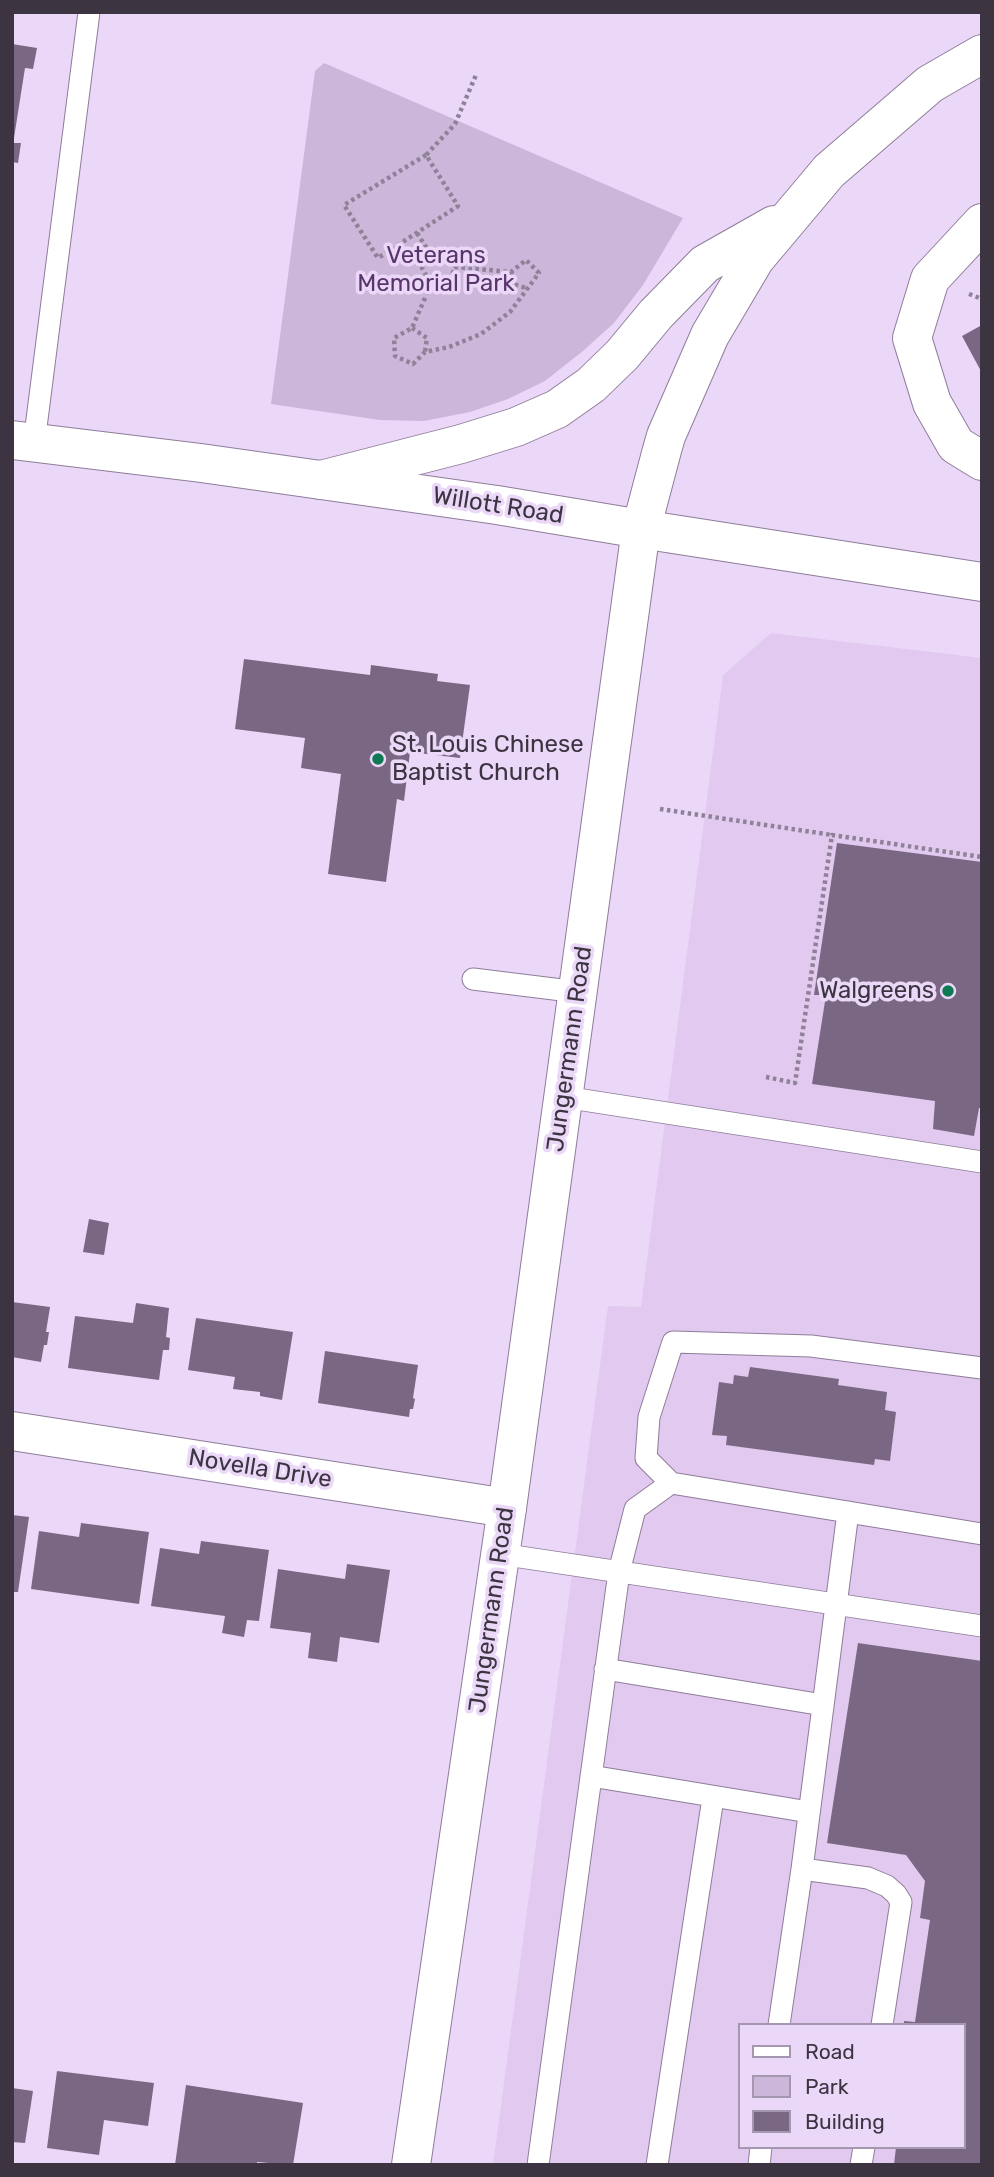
<!DOCTYPE html>
<html>
<head>
<meta charset="utf-8">
<style>
  body { margin:0 }
  #map { position:relative; width:994px; height:2177px; overflow:hidden; background:#ebd8f8; font-family:Rubik,sans-serif }
  canvas { display:block }
  .frame { position:absolute; inset:0; border:14px solid #3c3541; pointer-events:none }
  .legend { position:absolute; left:738px; top:2023px; width:228px; height:126px; box-sizing:border-box; background:#ebd8f8; border:2px solid #a597af; margin:0; padding:9px 12px; list-style:none; font-size:21px; color:#3c3541 }
  .legend li { display:flex; align-items:center; gap:14px; height:35px }
  .legend b { width:35px; border:2px solid #a597af }
</style>
</head>
<body>
<div id="map">
<canvas width="994" height="2177"></canvas>
<div class="frame"></div>
<ul class="legend">
<li><b style="height:9px;background:#fff"></b>Road</li>
<li><b style="height:19px;background:#ccb6d9"></b>Park</li>
<li><b style="height:19px;background:#796783"></b>Building</li>
</ul>
</div>
<script>
const ctx = document.querySelector('canvas').getContext('2d');
ctx.lineJoin = 'round';
function fill(path, color) {
  ctx.fillStyle = color;
  ctx.fill(path, 'evenodd');
}
function poly(rows) {
  const path = new Path2D();
  for (const r of rows) {
    path.moveTo(r[0], r[1]);
    for (let i = 2; i < r.length; i += 2) path.lineTo(r[i], r[i + 1]);
  }
  return path;
}
function strokePath(path, color, width, dash) {
  ctx.strokeStyle = color;
  ctx.lineWidth = width;
  ctx.lineCap = dash ? 'butt' : 'round';
  ctx.setLineDash(dash || []);
  ctx.stroke(path);
}
function drawText(font, color, halo, rows, align = 'center') {
  ctx.font = font + ' Rubik,sans-serif';
  ctx.lineWidth = 7;
  ctx.setLineDash([]);
  ctx.textBaseline = 'middle';
  ctx.strokeStyle = halo;
  ctx.fillStyle = color;
  for (const [text, x, y, turn = 0] of rows) {
    ctx.save();
    ctx.translate(x, y);
    ctx.rotate((+turn || 0) * Math.PI / 180);
    ctx.textAlign = isNaN(turn) ? turn : align;
    if (halo) ctx.strokeText(text, 0, 0);
    ctx.fillText(text, 0, 0);
    ctx.restore();
  }
}
fill(poly([
  [771,633,982,658,982,2165,493,2165,608,1306,641,1307,723,675],
  [740,2025,964,2025,964,2147,740,2147]
]), '#e1c9ef');
fill(poly([
  [324,63,683,218,643,285,614,323,583,351,545,381,508,399,470,412,424,421,380,420,271,404,315,71]
]), '#ccb6d9');
fill(poly([
  [12,44,37,48,33,69,25,68,14,138],
  [12,143,21,143,18,163,12,162],
  [982,325,982,373,962,336],
  [244,659,370,675,371,665,438,674,437,681,470,685,460,758,410,752,404,801,397,799,386,882,328,874,341,774,301,768,305,738,235,729],
  [837,843,982,862,982,1108,979,1108,974,1136,933,1129,935,1101,812,1084,826,995,814,995],
  [89,1219,109,1223,104,1255,83,1252],
  [12,1302,50,1307,46,1332,49,1332,47,1345,44,1345,41,1362,12,1357],
  [136,1303,169,1308,166,1337,170,1338,169,1350,163,1350,159,1380,68,1368,75,1316,133,1323],
  [196,1318,293,1332,282,1400,260,1396,260,1392,233,1389,235,1377,188,1370],
  [325,1351,418,1365,413,1398,415,1399,413,1409,410,1409,409,1417,318,1403],
  [750,1367,839,1379,838,1385,887,1392,885,1410,896,1412,890,1461,875,1459,874,1465,726,1445,727,1436,712,1435,719,1382,733,1384,734,1375,748,1377],
  [12,1515,29,1517,18,1592,12,1592],
  [81,1523,149,1532,139,1604,31,1589,39,1531,79,1537],
  [201,1541,269,1550,259,1621,247,1620,244,1637,222,1633,225,1616,151,1606,160,1548,199,1554],
  [347,1564,390,1570,379,1643,340,1637,337,1662,308,1658,311,1633,270,1628,278,1569,345,1579],
  [858,1643,982,1661,982,2165,894,2165,896,2147,964,2147,964,2025,904,2025,904,2021,915,2022,930,1920,920,1918,925,1881,906,1855,827,1843],
  [57,2071,154,2083,148,2126,104,2120,99,2155,47,2148],
  [186,2085,303,2103,293,2165,257,2162,257,2165,175,2165],
  [12,2088,33,2091,25,2143,12,2142]
]), '#796783');
const service = poly([
  [34,443,89,12],
  [473,979,578,992],
  [564,1097,982,1162],
  [982,1368,811,1346,673,1342,649,1417,646,1458,671,1483,982,1534],
  [848,1512,802,1869,868,1878,887,1886,896,1894,901,1902,882,2025],
  [500,1554,982,1626],
  [605,1669,823,1705],
  [591,1776,809,1812],
  [779,2025,802,1869],
  [538,2165,619,1572,635,1509,671,1483],
  [657,2165,713,1798],
  [759,2165,761,2147],
  [861,2165,864,2147]
]);
const minor = poly([
  [982,223,930,279,912,338,932,403,956,445,982,461],
  [641,529,982,582],
  [12,1431,507,1508]
]);
const secondary = poly([
  [12,440,201,463,497,505,641,529]
]);
const primary = poly([
  [321,480,461,444,516,427,557,409,591,385,622,355,656,314,705,264,774,225],
  [411,2165,507,1508,641,529,662,450,666,436,710,335,755,259,829,171,930,84,982,54]
]);
strokePath(service, '#8f7d9a', 23);
strokePath(minor, '#8f7d9a', 40);
strokePath(secondary, '#8f7d9a', 40);
strokePath(primary, '#8f7d9a', 40);
strokePath(poly([
  [426,155,344,205,378,258,458,206,426,155,455,124,476,75],
  [417,233,431,255,448,255,456,267,511,272,526,260,539,273,510,312,481,334,449,347,425,352,413,364,395,356,394,338,412,328,431,284,422,268,431,255],
  [511,272,513,284,526,288],
  [431,284,446,285,456,267],
  [969,294,982,299],
  [412,328,427,338,425,352],
  [660,809,832,835],
  [766,1077,795,1083,832,835,982,857]
]), '#8f8298', 4.5, [3.5, 3.5]);
strokePath(service, '#fff', 21);
strokePath(minor, '#fff', 38);
strokePath(secondary, '#fff', 38);
strokePath(primary, '#fff', 38);
for (const [x, y, r, color] of [
  [378,759,7,"#0e7a54"],
  [948,991,7,"#0e7a54"]
]) {
  const dot = new Path2D();
  dot.arc(x, y, r, 0, 2 * Math.PI);
  ctx.fillStyle = color;
  ctx.fill(dot);
  strokePath(dot, '#ebd8f8', 2.5);
}
drawText('24px', '#58366c', '#ebd8f8', [
  ["Veterans",436,256],
  ["Memorial Park",436,284]
]);
drawText('24px', '#3c3541', '#ebd8f8', [
  ["Willott Road",498,506,9],
  ["Jungermann Road",570,1049,-82],
  ["Novella Drive",260,1469,9],
  ["Jungermann Road",492,1610,-82]
]);
drawText('24px', '#3c3541', '#ebd8f8', [
  ["St. Louis Chinese",392,745],
  ["Baptist Church",392,773],
  ["Walgreens",934,991,"right"]
], 'left');
</script>
</body>
</html>
